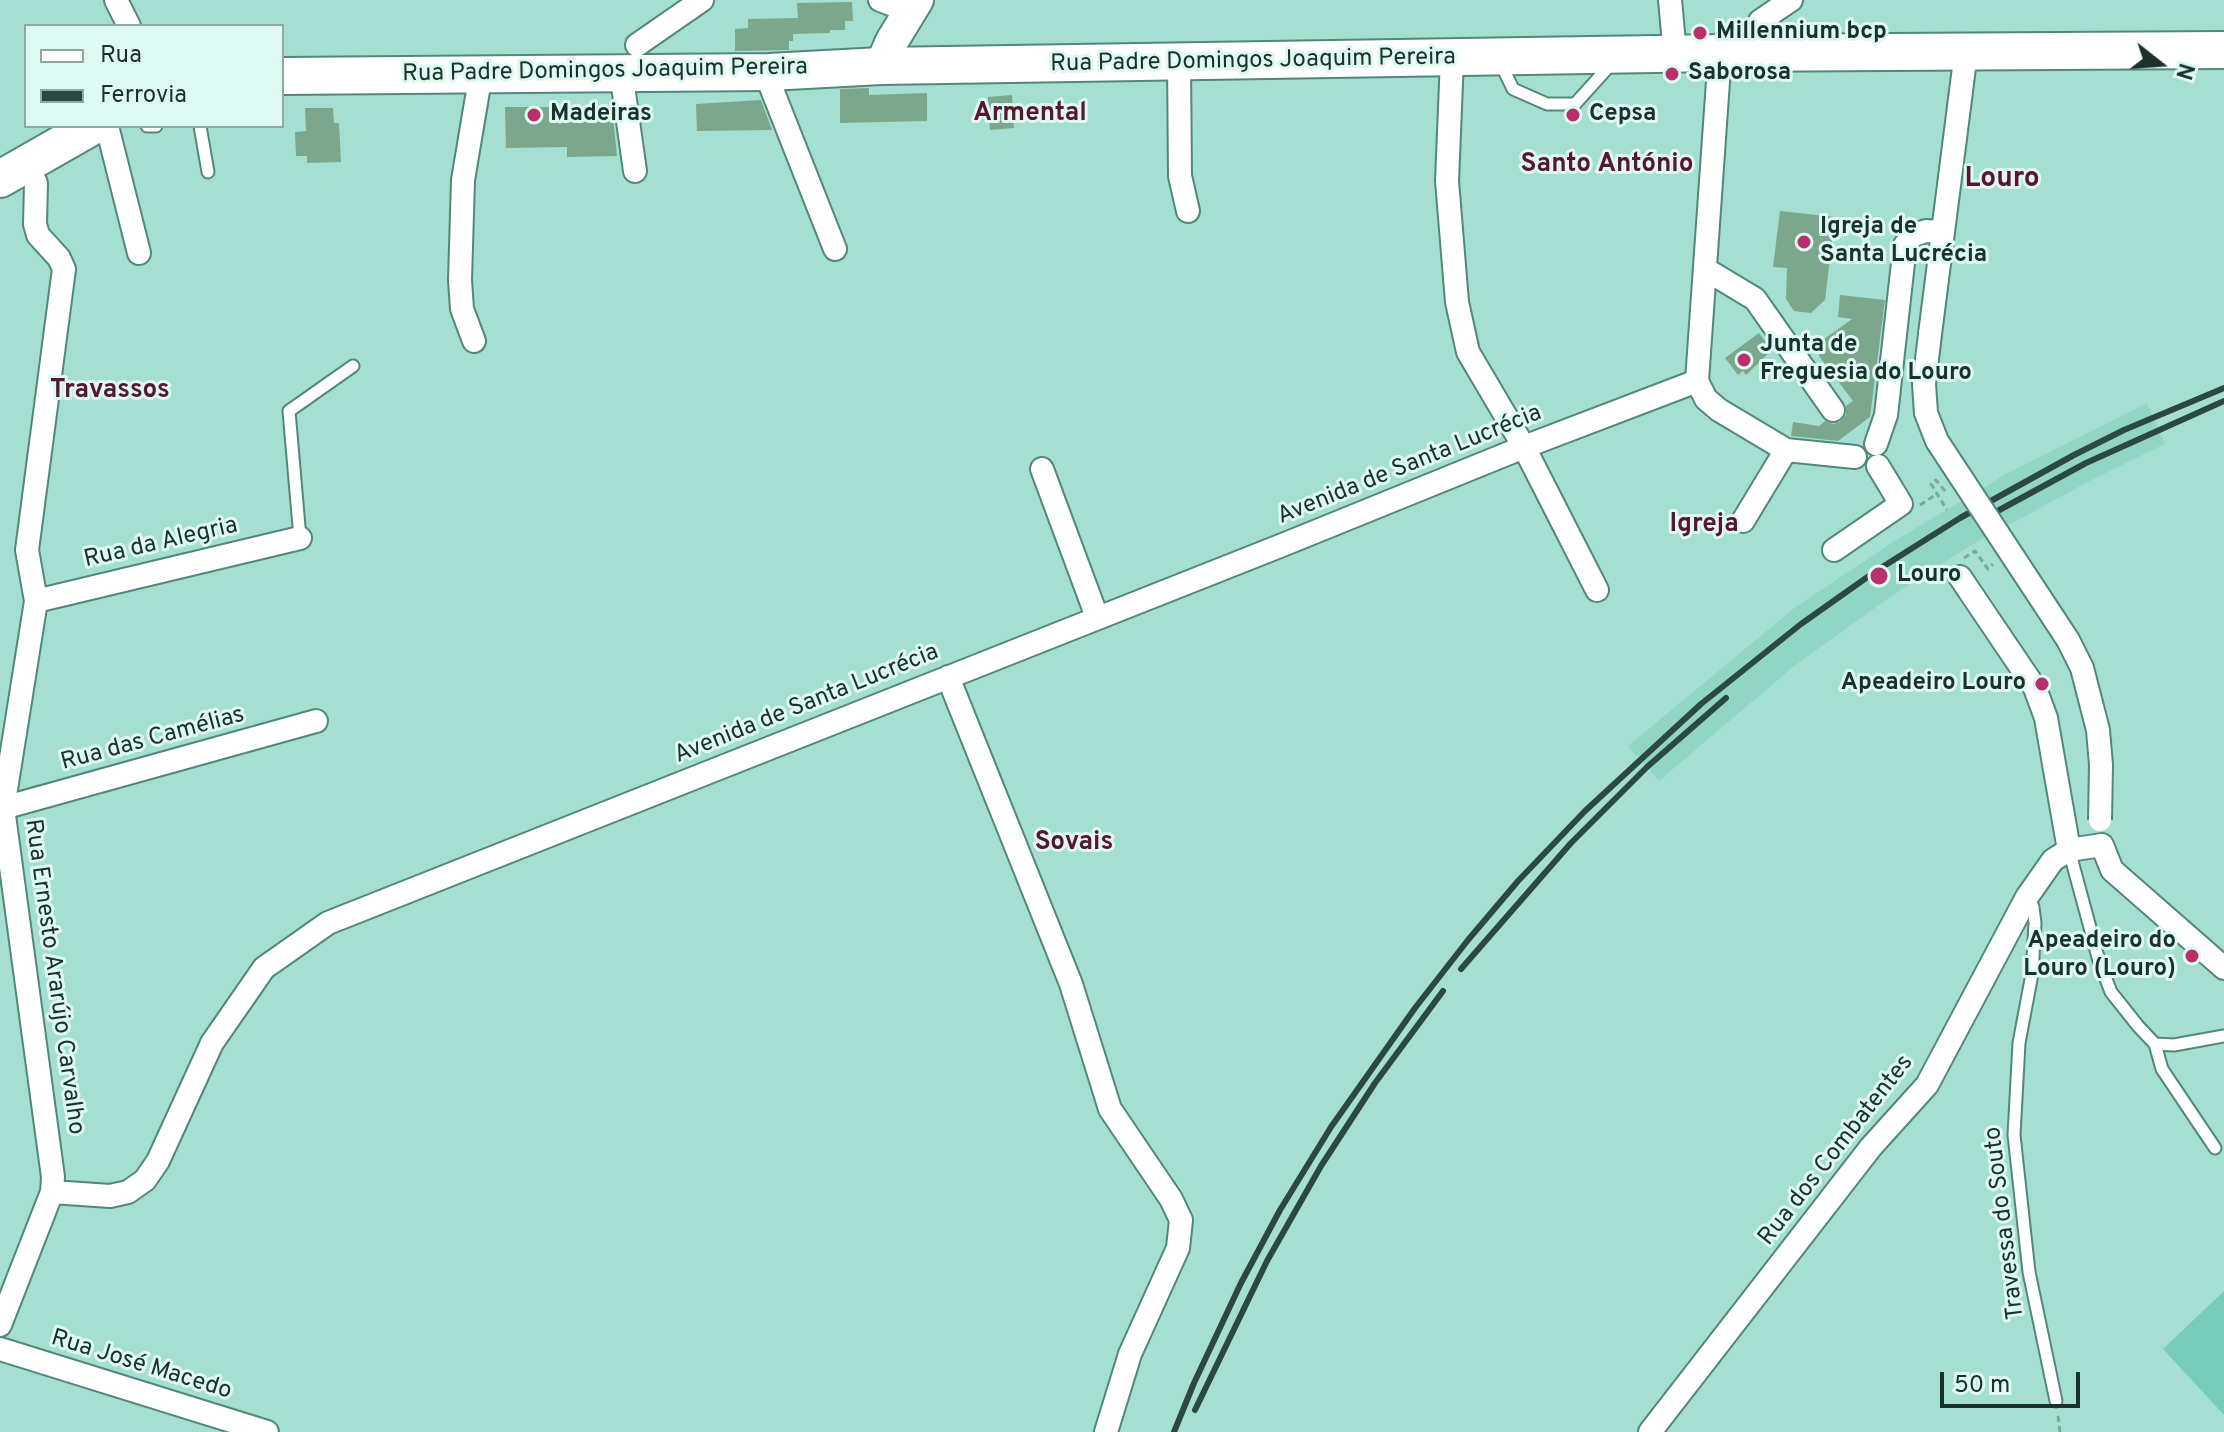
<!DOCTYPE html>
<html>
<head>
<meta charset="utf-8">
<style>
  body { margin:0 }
  #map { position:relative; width:2224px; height:1432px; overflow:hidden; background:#a5dfd1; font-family:Overpass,sans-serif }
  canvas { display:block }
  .legend { position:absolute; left:24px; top:24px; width:260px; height:104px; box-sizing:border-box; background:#ddf9f2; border:2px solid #8fa9a3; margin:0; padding:10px 14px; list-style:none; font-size:24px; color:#1a312c }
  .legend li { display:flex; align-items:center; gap:16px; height:40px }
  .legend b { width:40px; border:2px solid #8fa9a3 }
  .north { position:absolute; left:2120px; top:24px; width:80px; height:80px; -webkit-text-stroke:6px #ddf9f2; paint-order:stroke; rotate:107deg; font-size:22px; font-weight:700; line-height:32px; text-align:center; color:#1a312c }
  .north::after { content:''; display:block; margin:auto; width:28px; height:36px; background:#1a312c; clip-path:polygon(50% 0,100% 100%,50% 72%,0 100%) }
  .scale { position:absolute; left:1940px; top:1372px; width:140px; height:36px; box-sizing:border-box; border:4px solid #1a312c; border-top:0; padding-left:10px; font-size:24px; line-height:28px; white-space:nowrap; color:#1a312c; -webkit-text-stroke:6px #ddf9f2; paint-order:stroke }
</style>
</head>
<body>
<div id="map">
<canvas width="2224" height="1432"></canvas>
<ul class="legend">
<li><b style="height:10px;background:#fff"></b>Rua</li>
<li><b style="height:10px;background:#2c4842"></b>Ferrovia</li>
</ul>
<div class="north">N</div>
<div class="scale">50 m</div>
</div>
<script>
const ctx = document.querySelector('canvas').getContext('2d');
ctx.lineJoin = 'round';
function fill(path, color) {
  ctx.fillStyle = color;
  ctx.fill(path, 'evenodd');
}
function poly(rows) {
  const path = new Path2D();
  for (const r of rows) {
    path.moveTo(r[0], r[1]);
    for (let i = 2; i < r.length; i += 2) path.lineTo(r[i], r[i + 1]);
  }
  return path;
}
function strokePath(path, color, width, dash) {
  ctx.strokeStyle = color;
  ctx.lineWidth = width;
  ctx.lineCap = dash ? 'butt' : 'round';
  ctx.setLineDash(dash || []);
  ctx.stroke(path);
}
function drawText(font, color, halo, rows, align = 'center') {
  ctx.font = font + ' Overpass,sans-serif';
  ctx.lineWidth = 6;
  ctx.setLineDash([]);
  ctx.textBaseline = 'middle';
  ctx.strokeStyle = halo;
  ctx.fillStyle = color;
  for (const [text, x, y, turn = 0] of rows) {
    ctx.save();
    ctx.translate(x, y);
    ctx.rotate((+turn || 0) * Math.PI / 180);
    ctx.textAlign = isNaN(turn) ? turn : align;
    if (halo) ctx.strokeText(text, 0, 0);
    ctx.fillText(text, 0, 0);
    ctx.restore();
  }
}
fill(poly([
  [2147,403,2165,444,2097,477,1970,546,1890,597,1794,666,1659,781,1628,746,1793,609,1893,542,2006,474]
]), '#91d5c5');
fill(poly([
  [2224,1291,2224,1415,2163,1349]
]), '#77cdba');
fill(poly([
  [852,2,853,21,845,21,845,30,830,30,830,33,793,34,793,41,789,41,789,50,735,51,735,29,748,28,748,19,798,18,797,3],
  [869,88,869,95,927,93,927,121,840,123,840,89],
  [1012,95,1014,128,990,130,988,97],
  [761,100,772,130,697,131,696,104],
  [505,107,612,107,617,156,567,157,567,147,506,148],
  [305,108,333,108,334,123,339,123,341,162,307,163,307,156,296,156,295,132,306,131],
  [1780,211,1835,217,1825,300,1811,313,1794,311,1786,299,1787,268,1773,267],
  [1840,295,1885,300,1870,417,1838,441,1791,436,1793,422,1819,426,1825,421,1833,424,1840,422,1846,415,1846,406,1853,401,1819,356,1820,342,1852,319,1838,317],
  [1759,333,1772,350,1746,375,1743,371,1738,375,1725,358]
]), '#7ba78d');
const service = poly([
  [1500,62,1513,89,1547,104,1575,104,1612,63],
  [147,126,156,126],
  [200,126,208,172],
  [300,538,289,411,353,366],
  [2069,850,2099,961,2111,992,2138,1026,2155,1044,2174,1045,2224,1036],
  [2028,898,2033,907,2035,923,2032,974,2019,1043,2014,1135,2029,1272,2056,1401],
  [2155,1044,2162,1069,2215,1148]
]);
const minor = poly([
  [116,0,129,26],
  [880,0,911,12],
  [1670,0,1675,54],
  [637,45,702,0],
  [1720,53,1697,381,1706,399,1719,410,1786,450,1855,457],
  [1747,53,1760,21,1791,0],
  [1452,59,1447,181,1457,302,1468,352,1524,447,1597,590],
  [1179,62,1180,176,1188,211],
  [621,72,635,171],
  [769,72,771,87,835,249],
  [107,126,139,253],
  [1705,269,1755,299,1833,410],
  [1930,334,1966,52],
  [474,341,462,309,460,280,463,180,478,91,477,73],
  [1876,444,1886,415,1905,245,1912,236,1926,231,1943,232],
  [1042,469,1097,617],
  [1743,521,1786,450],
  [1834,550,1901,504,1878,466],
  [1960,577,2035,688,2046,718,2069,850,2102,845,2112,870,2224,968],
  [36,601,300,538],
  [948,677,1071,984,1110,1109,1171,1199,1181,1220,1178,1248,1130,1354,1106,1432],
  [3,808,316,721],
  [52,1192,110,1196,128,1192,145,1180,158,1161,212,1043,264,968,328,923,1285,544,1524,447,1697,381],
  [0,1325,52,1192,53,1177,3,808,36,601,27,550,64,269,59,258,38,235,35,224,36,183,26,164],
  [0,1349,267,1432],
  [1650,1432,1871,1147,1927,1085,2027,897,2053,860,2069,850]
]);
const secondary = poly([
  [881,66,892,41,917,0]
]);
const primary = poly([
  [282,76,769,72,881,66,1720,53,2224,50],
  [0,179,93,126]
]);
strokePath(service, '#51887b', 15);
strokePath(minor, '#51887b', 26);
strokePath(secondary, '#51887b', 36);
strokePath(primary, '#51887b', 40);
strokePath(poly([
  [1945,491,1936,480,1931,484,1947,510],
  [1920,505,1937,494],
  [1964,558,1975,551,1988,569,1993,564],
  [2058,1416,2060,1432]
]), '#7aa99e', 3, [6, 4]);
strokePath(service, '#fff', 11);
strokePath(minor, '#fff', 22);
strokePath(secondary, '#fff', 32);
strokePath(primary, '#fff', 36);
strokePath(poly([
  [1992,514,2086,463,2224,401],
  [1461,969,1571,843,1647,767,1726,698],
  [1195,1410,1267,1261,1321,1166,1375,1083,1443,991],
  [1174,1432,1194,1383,1241,1283,1280,1210,1331,1127,1415,1008,1468,940,1518,881,1585,811,1701,704,1801,624,1876,571,1960,518,2074,455,2124,430,2224,388]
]), '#2c4842', 6);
const minorBridge = poly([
  [1930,334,1924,384,1926,413,1937,441,2068,640,2082,668,2098,730,2101,765,2100,820]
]);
strokePath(minorBridge, '#51887b', 26, []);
strokePath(minorBridge, '#fff', 22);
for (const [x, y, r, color] of [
  [1700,33,8,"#b82f6c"],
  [1672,74,8,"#b82f6c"],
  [534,115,8,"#b82f6c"],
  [1573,115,8,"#b82f6c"],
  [1804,242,8,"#b82f6c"],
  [1744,360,8,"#b82f6c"],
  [1879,576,10,"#b82f6c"],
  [2042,684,8,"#b82f6c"],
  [2192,956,8,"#b82f6c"]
]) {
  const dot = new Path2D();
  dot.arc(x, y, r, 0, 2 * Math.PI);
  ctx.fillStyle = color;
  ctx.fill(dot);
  strokePath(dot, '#ddf9f2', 3);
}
drawText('bold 24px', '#1a312c', '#ddf9f2', [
  ["Millennium bcp",1716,33],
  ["Saborosa",1688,74],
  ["Madeiras",550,115],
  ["Cepsa",1589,115],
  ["Igreja de",1820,228],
  ["Santa Lucrécia",1820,256],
  ["Junta de",1760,346],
  ["Freguesia do Louro",1760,374],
  ["Louro",1897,576],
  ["Apeadeiro Louro",2026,684,"right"],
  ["Apeadeiro do",2176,942,"right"],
  ["Louro (Louro)",2176,970,"right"]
], 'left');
drawText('24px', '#1a312c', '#ddf9f2', [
  ["Rua Padre Domingos Joaquim Pereira",1253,62,-1],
  ["Rua Padre Domingos Joaquim Pereira",605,72,-1],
  ["Avenida de Santa Lucrécia",1410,466,-22],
  ["Rua da Alegria",161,544,-13],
  ["Avenida de Santa Lucrécia",807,705,-22],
  ["Rua das Camélias",153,740,-15],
  ["Rua Ernesto Ararújo Carvalho",53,977,82],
  ["Rua dos Combatentes",1837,1151,-52],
  ["Travessa do Souto",2006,1223,-97],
  ["Rua José Macedo",141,1366,17]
]);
drawText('bold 26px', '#581632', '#ddf9f2', [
  ["Armental",1030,115],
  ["Santo António",1607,166],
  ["Travassos",110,392],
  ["Igreja",1704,526],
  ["Sovais",1074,844]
]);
drawText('bold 28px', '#581632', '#ddf9f2', [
  ["Louro",2002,180]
]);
</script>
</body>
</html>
